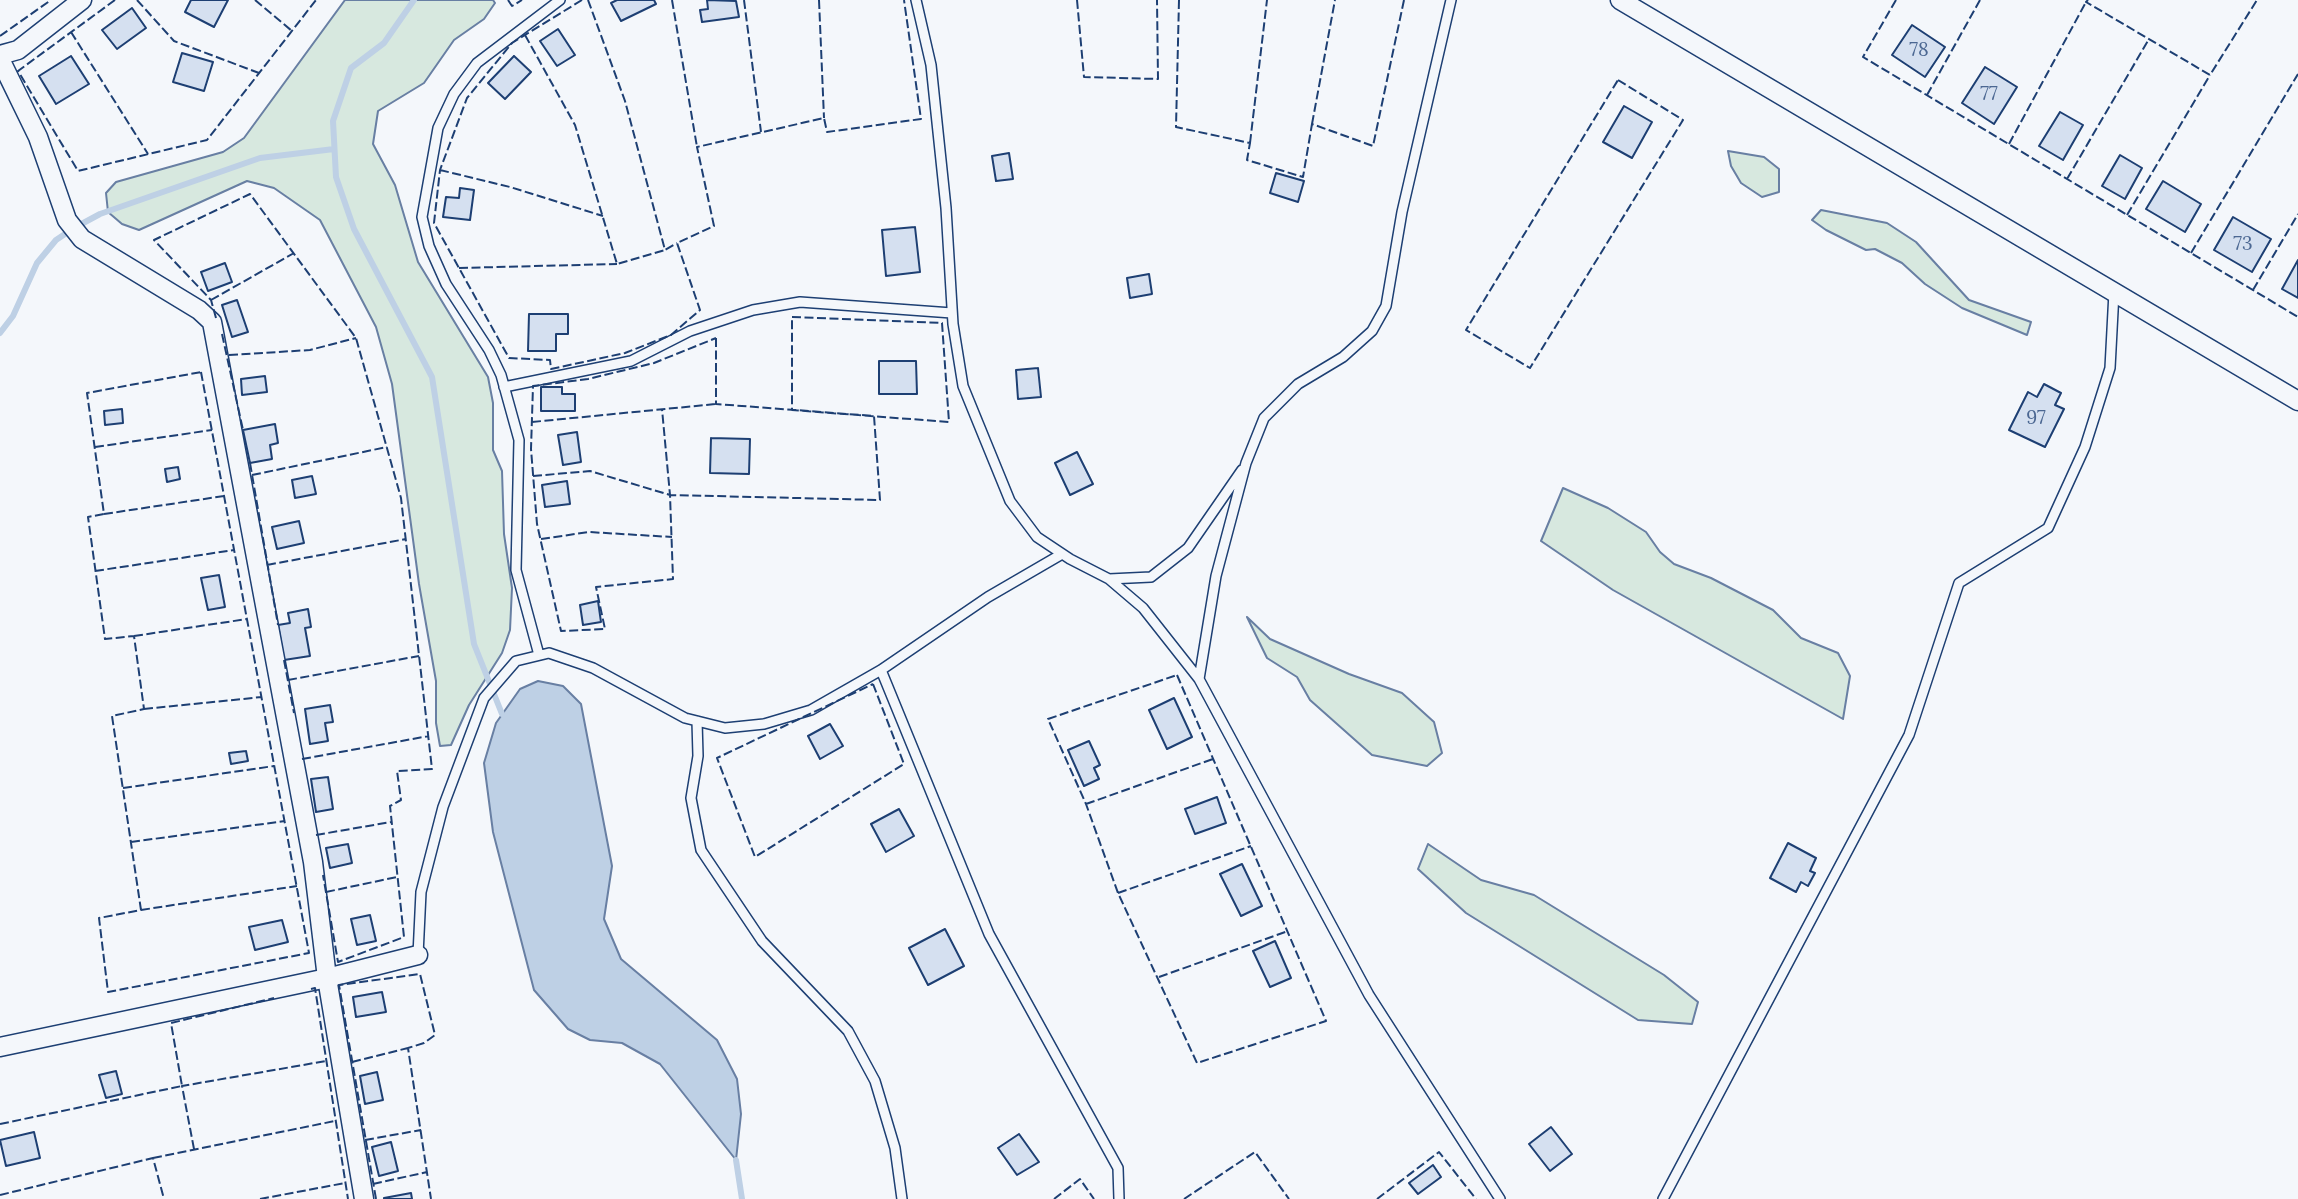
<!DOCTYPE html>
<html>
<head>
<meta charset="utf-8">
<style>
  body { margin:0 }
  canvas { display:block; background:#f4f7fb }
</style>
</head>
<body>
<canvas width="2298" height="1199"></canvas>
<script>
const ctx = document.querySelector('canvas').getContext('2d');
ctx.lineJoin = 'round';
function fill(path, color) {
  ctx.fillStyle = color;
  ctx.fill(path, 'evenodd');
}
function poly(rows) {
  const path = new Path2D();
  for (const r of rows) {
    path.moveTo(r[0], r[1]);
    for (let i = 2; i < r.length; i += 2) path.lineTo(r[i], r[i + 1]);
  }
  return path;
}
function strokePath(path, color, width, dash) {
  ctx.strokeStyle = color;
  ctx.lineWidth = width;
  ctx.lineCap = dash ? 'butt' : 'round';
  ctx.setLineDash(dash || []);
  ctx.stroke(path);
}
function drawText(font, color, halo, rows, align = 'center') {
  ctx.font = font + ' Lora,serif';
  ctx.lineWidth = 5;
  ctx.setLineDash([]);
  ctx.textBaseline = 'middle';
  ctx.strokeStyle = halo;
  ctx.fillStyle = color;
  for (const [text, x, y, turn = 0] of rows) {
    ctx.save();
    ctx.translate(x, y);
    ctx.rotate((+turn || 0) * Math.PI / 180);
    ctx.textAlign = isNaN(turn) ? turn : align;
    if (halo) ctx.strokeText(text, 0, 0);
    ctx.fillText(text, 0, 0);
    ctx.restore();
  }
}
const green = poly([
  [345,0,493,0,495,3,484,19,454,40,424,83,378,111,373,144,395,185,418,262,488,377,493,403,493,450,502,471,504,534,512,588,510,630,502,653,469,705,451,745,440,746,436,723,436,681,419,584,392,384,376,327,320,220,274,188,247,181,139,230,122,224,108,212,106,193,116,182,223,152,244,138,345,0],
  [1728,151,1764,157,1779,169,1779,192,1762,197,1741,183,1731,166,1728,151],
  [1821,210,1887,223,1916,242,1969,300,2031,322,2027,335,1962,308,1925,284,1902,263,1875,249,1866,250,1826,230,1812,220,1821,210],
  [1563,488,1608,508,1646,532,1660,552,1674,564,1711,578,1773,610,1801,638,1838,653,1850,676,1843,719,1613,590,1541,541,1563,488],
  [1247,617,1270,639,1349,674,1402,693,1434,722,1442,753,1427,766,1372,755,1310,700,1297,677,1267,658,1247,617],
  [1428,844,1481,880,1534,895,1664,975,1698,1002,1692,1024,1638,1020,1466,913,1418,869,1428,844]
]);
fill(green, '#d7e8df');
strokePath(green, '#687fa3', 2);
const water = poly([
  [538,681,563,686,581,704,612,866,604,919,621,959,717,1040,737,1079,741,1114,736,1160,660,1064,622,1043,590,1040,568,1029,534,990,493,832,484,763,496,723,520,689,538,681]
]);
fill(water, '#bed0e5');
strokePath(water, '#687fa3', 2);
strokePath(poly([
  [414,0,384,43,351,68,333,121,336,177,354,229,432,377,474,644,502,714],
  [0,333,13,316,37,263,56,240,74,228,100,214,260,158,334,149],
  [736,1160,742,1199]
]), '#bed0e5', 6);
const building = poly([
  [191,0,228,0,214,27,185,12,191,0],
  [617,0,654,0,656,4,621,21,611,3,617,0],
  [707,0,736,1,739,17,702,22,700,10,708,9,707,0],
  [132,8,146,28,117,49,102,30,132,8],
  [1912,25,1945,47,1925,77,1892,55,1912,25],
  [558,29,575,55,557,66,540,41,558,29],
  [182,53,213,62,204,91,173,82,182,53],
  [71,56,89,84,56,104,39,76,71,56],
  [514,56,531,72,505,99,488,83,514,56],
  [1985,67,2017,87,1994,124,1962,103,1985,67],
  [1624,106,1652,122,1632,158,1603,142,1624,106],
  [2060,112,2083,125,2063,160,2039,146,2060,112],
  [1009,153,1013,179,996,181,992,156,1009,153],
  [2120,155,2142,168,2125,199,2102,186,2120,155],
  [1276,173,1304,181,1298,202,1270,193,1276,173],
  [2163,181,2201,204,2185,232,2146,209,2163,181],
  [460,188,474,190,470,220,443,217,446,197,459,198,460,188],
  [2233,217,2271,239,2252,272,2214,250,2233,217],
  [915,227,920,272,886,276,882,230,915,227],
  [2298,260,2298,298,2282,289,2298,260],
  [225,263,232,282,208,291,201,272,225,263],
  [1149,274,1152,294,1130,298,1127,278,1149,274],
  [237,300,248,332,232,337,222,305,237,300],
  [529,314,568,314,568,334,556,334,556,351,528,351,529,314],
  [879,361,916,361,917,394,879,394,879,361],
  [1038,368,1041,397,1018,399,1016,370,1038,368],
  [265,376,267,392,242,395,241,379,265,376],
  [2044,384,2061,393,2055,405,2064,409,2045,447,2009,430,2028,392,2037,397,2044,384],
  [541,387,562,387,562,394,575,394,575,411,541,411,541,387],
  [122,409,123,423,105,425,104,411,122,409],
  [275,424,278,443,270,445,272,459,250,463,243,430,275,424],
  [577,432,581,462,563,465,558,435,577,432],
  [711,438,750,439,749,474,710,473,711,438],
  [1077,452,1093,484,1070,495,1055,463,1077,452],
  [178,467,180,479,167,482,165,469,178,467],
  [312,476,316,494,295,498,292,480,312,476],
  [567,481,570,504,545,507,542,485,567,481],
  [299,521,304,543,277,549,272,527,299,521],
  [219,575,225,607,208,610,201,578,219,575],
  [598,601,601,622,583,625,580,605,598,601],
  [308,609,311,627,305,628,310,656,284,660,278,625,290,623,288,613,308,609],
  [1174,698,1192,737,1167,749,1149,710,1174,698],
  [330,705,333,722,325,723,328,741,310,744,305,709,330,705],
  [830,724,843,746,820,759,808,736,830,724],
  [1089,741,1100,765,1094,768,1099,779,1084,786,1068,750,1089,741],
  [246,751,248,761,231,764,229,753,246,751],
  [328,777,333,809,316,812,311,779,328,777],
  [1217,797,1226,823,1195,834,1185,809,1217,797],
  [899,809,914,836,886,852,871,824,899,809],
  [1788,843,1816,858,1810,871,1815,873,1808,886,1801,882,1796,892,1770,878,1788,843],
  [348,844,352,863,330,868,326,848,348,844],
  [1242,864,1262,906,1241,916,1220,874,1242,864],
  [370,915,376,941,357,945,351,919,370,915],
  [282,920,288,942,255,950,249,927,282,920],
  [945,929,964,966,928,985,909,948,945,929],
  [1275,941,1291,978,1270,987,1253,951,1275,941],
  [382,992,386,1012,356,1017,353,997,382,992],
  [116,1071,122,1094,106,1098,99,1075,116,1071],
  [377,1072,383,1100,365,1104,360,1076,377,1072],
  [1551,1127,1572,1154,1550,1171,1529,1144,1551,1127],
  [34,1132,40,1158,6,1166,0,1140,34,1132],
  [1019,1134,1039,1162,1017,1175,998,1148,1019,1134],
  [391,1142,398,1171,379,1176,372,1147,391,1142],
  [1433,1165,1441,1177,1418,1194,1409,1183,1433,1165],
  [411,1193,412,1199,384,1199,384,1198,411,1193]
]);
fill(building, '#d5e0f0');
strokePath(building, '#1d3f73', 2);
const service = poly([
  [916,0,931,65,946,208,953,324,963,386,1010,501,1037,537,1070,559,1109,579,1143,608,1199,679,1369,995,1500,1199],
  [504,387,631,361,690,331,753,310,800,302,952,313],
  [1109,579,1151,577,1188,548,1242,470],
  [539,655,516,570,519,440,501,375,489,350,446,284,429,246,422,217,438,128,454,94,477,63,560,0],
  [881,670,989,934,1118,1168,1119,1199],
  [1199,679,1216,576,1246,463,1264,418,1298,384,1343,357,1372,331,1386,306,1402,212,1451,0],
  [697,721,698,756,691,798,701,850,762,941,848,1031,875,1081,895,1148,902,1199],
  [418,955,421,892,443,807,484,698,516,661,549,653,593,668,685,718,725,728,764,724,811,710,881,670,988,597,1062,554],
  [1663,1199,1909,735,1959,583,2048,528,2085,447,2110,368,2114,292]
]);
const minor = poly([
  [1620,0,2298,401],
  [0,55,18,50,82,0],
  [0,59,38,137,67,220,82,239,199,310,212,322,313,862,327,978,364,1199],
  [0,1047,327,978,418,955]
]);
strokePath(service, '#1d3f73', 12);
strokePath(minor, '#1d3f73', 21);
strokePath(service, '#f4f7fb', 9);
strokePath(minor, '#f4f7fb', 18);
strokePath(poly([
  [115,0,18,71,78,171,207,140,316,0],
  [137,0,174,41,259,73],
  [255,0,292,31],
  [508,0,512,6,522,0],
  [582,0,512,43,467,98,440,170,434,223,509,358,550,360,551,369,625,353,671,335,700,310,677,243,714,226,697,147,824,118,827,132,921,119,904,0],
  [588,0,625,101,665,250,677,243],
  [672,0,697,147],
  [744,0,761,132],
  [819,0,824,118],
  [1077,0,1084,77,1158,79,1157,0],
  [1179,0,1176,127,1250,143,1247,160,1303,177,1312,124,1373,146,1404,0],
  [1896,0,1863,57,2298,317],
  [2088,0,2086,2,2210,75,2257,0],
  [71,32,148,154],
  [525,35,575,125,617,264,665,250],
  [0,36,51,0],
  [1618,80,1683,120,1530,368,1466,330,1618,80],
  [1927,95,1980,0],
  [1312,124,1335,0],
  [1250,143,1267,0],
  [2009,144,2086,2],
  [440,170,510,187,603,216],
  [2067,179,2149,39],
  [2127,215,2210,75],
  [2191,253,2298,74],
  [459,268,617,264],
  [2253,290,2298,214],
  [211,300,294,253],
  [792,317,942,323,949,422,792,410,792,317],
  [216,318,211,300,154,240,250,194,356,338,401,498,432,769,397,771,401,800,390,806,404,937,338,962,323,875],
  [222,334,243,430],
  [716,338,716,404,874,416,880,500,670,495,673,579,596,587,605,629,561,631,537,524,531,449,533,386,588,379,654,363,716,338],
  [229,355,310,350,356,338],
  [201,372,309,953,108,992,99,918,141,910,112,716,144,709,134,636,105,639,88,517,104,514,87,393,201,372],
  [532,422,716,404],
  [95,447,212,430],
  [250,463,278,625],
  [252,475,387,447],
  [533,476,590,471,670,495,662,409],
  [104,514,224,496],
  [541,539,589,532,672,537],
  [267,565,406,539],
  [95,571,234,550],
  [134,636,247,619],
  [284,660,294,713],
  [1177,675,1326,1021,1197,1063,1118,893,1086,804,1048,719,1177,675],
  [288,680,419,656],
  [873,684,904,764,755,857,717,758,873,684],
  [144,709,262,697],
  [302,759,429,736],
  [123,788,274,766],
  [1086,804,1213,759],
  [316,835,391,822],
  [131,842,285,821],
  [326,892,397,877],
  [1118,893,1251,846],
  [141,910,297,886],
  [1159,977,1288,931],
  [311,989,315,988,348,1199],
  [352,1062,408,1048],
  [0,1124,182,1086,171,1023,274,998],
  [365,1140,421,1130],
  [194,1149,182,1086,326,1061],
  [153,1158,335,1121],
  [373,1184,427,1172],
  [0,1195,153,1158,164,1199],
  [260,1199,345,1183],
  [376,1199,339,985,420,974,435,1035,424,1043,408,1048,431,1199],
  [1054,1199,1080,1179,1094,1199],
  [1184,1199,1255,1152,1289,1199],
  [1377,1199,1439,1152,1476,1199]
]), '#1d3f73', 2, [9, 3.5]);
drawText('19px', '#4b6792', null, [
  ["78",1919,51],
  ["77",1989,95],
  ["73",2243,245],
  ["97",2036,419]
]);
</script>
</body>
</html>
